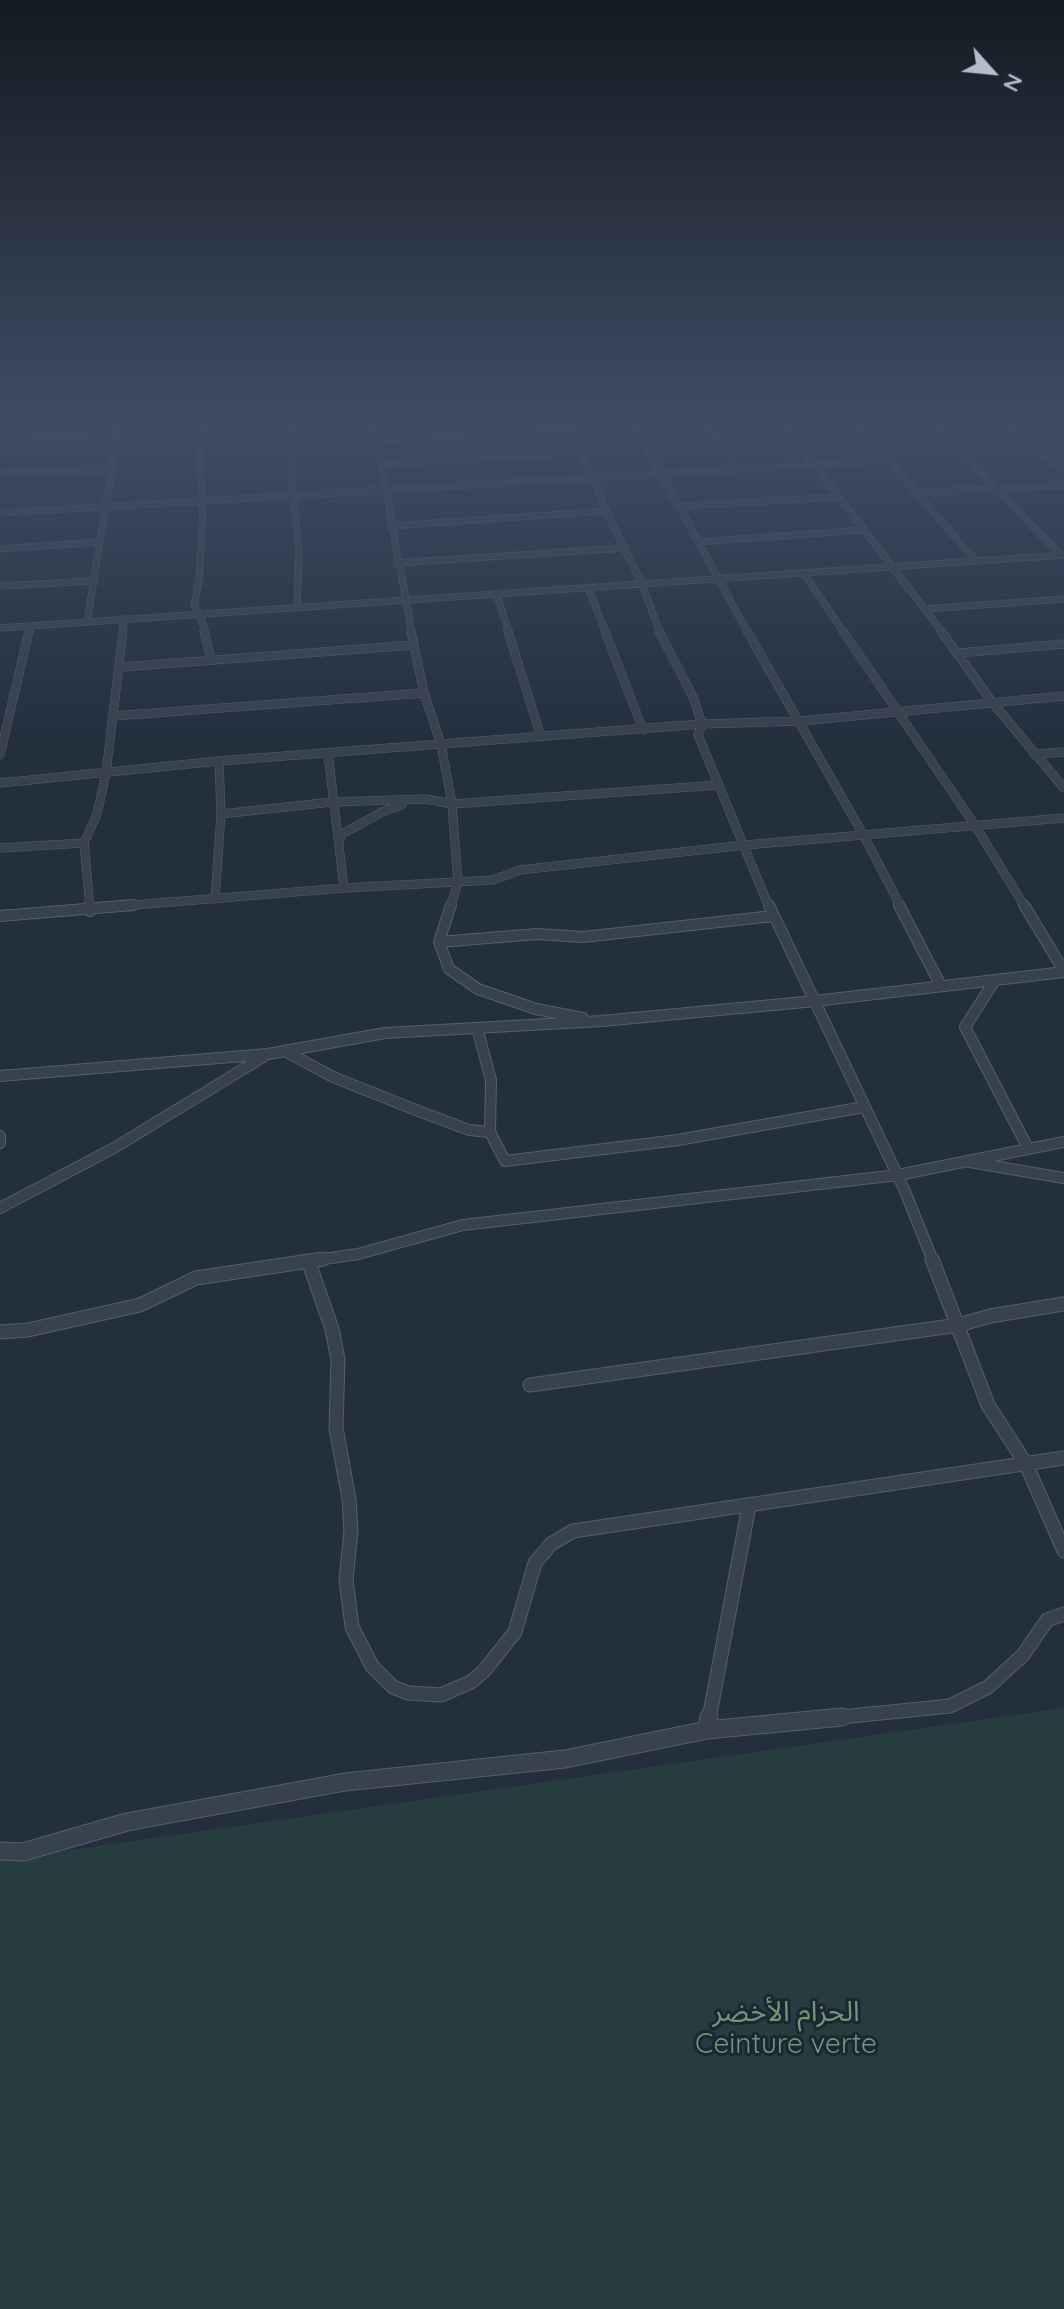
<!DOCTYPE html>
<html>
<head>
<meta charset="utf-8">
<style>
  body { margin:0 }
  #map { position:relative; width:1064px; height:2309px; overflow:hidden; background:#242f3e; font-family:Quicksand,sans-serif }
  canvas { display:block }
  .north { position:absolute; left:952px; top:32px; width:80px; height:80px; -webkit-text-stroke:6px #1d2633; paint-order:stroke; rotate:117deg; font-size:22px; font-weight:700; line-height:32px; text-align:center; color:#b4bcc9 }
  .north::after { content:''; display:block; margin:auto; width:28px; height:36px; background:#b4bcc9; clip-path:polygon(50% 0,100% 100%,50% 72%,0 100%) }
</style>
</head>
<body>
<div id="map">
<canvas width="1064" height="2309"></canvas>
<div class="north">N</div>
</div>
<script>
const ctx = document.querySelector('canvas').getContext('2d');
ctx.lineJoin = 'round';
function fill(path, color) {
  ctx.fillStyle = color;
  ctx.fill(path, 'evenodd');
}
function poly(rows) {
  const path = new Path2D();
  for (const r of rows) {
    path.moveTo(r[0], r[1]);
    for (let i = 2; i < r.length; i += 2) path.lineTo(r[i], r[i + 1]);
  }
  return path;
}
function strokePath(path, color, width, dash) {
  ctx.strokeStyle = color;
  ctx.lineWidth = width;
  ctx.lineCap = dash ? 'butt' : 'round';
  ctx.setLineDash(dash || []);
  ctx.stroke(path);
}
function drawText(font, color, halo, rows, align = 'center') {
  ctx.font = font + ' Quicksand,"Noto Sans Arabic",sans-serif';
  ctx.lineWidth = 6;
  ctx.setLineDash([]);
  ctx.textBaseline = 'middle';
  ctx.strokeStyle = halo;
  ctx.fillStyle = color;
  for (const [text, x, y, turn = 0] of rows) {
    ctx.save();
    ctx.translate(x, y);
    ctx.rotate((+turn || 0) * Math.PI / 180);
    ctx.textAlign = isNaN(turn) ? turn : align;
    if (halo) ctx.strokeText(text, 0, 0);
    ctx.fillText(text, 0, 0);
    ctx.restore();
  }
}
fill(poly([
  [1064,1708,1064,2309,0,2309,0,1860]
]), '#263c3f');
const streetFar4 = poly([
  [202,420,200,462,203,509,199,580,194,605,200,614,205,633],
  [291,420,290,456,299,553,297,608],
  [373,420,412,633],
  [569,420,606,511,642,584,660,633],
  [632,420,748,633],
  [704,420,738,470],
  [780,420,943,633],
  [854,420,976,561],
  [929,420,1061,555],
  [1004,420,1046,458,1064,469],
  [0,439,117,434],
  [377,440,573,430],
  [1024,440,1064,437],
  [381,464,582,452],
  [0,473,110,469],
  [915,493,1064,485],
  [680,506,837,497],
  [0,513,888,460],
  [390,526,606,511],
  [699,542,864,530],
  [0,549,100,542],
  [397,563,625,548],
  [805,575,844,633],
  [0,586,94,581],
  [588,588,606,633],
  [497,595,509,633],
  [924,609,1064,599],
  [87,622,120,420],
  [0,628,1064,555],
  [28,633,30,626],
  [122,633,124,619]
]);
const streetFar3 = poly([
  [204,631,211,660],
  [411,631,424,693,441,744,452,804,458,883,450,907],
  [508,631,541,737],
  [605,631,643,730],
  [659,631,693,697,702,724,698,735,769,907],
  [747,631,864,836,901,907],
  [843,631,976,827,1025,907],
  [941,631,992,702,1064,788],
  [958,653,1064,644],
  [121,667,414,645],
  [113,716,424,693],
  [328,753,344,888],
  [1034,754,1064,752],
  [0,755,29,631],
  [0,783,219,761,702,724,801,721,1064,696],
  [221,814,332,802,426,799,452,804,719,785],
  [339,841,342,834,384,811,402,805],
  [0,848,84,843],
  [215,899,221,814,219,761],
  [90,907,84,843,97,814,106,773,123,631],
  [109,907,344,888,493,880,520,870,745,845,1064,818]
]);
const streetFar2 = poly([
  [89,905,90,911],
  [451,905,439,942,449,969,478,989,536,1009,583,1018],
  [769,905,904,1189,933,1261],
  [899,905,941,986],
  [1024,905,1064,971],
  [0,916,133,905],
  [439,942,537,934,583,937,773,916],
  [995,980,965,1027,1028,1148],
  [477,1028,491,1080,490,1132],
  [285,1051,333,1077,421,1112,469,1130,490,1132,505,1161,678,1140,864,1107],
  [0,1076,268,1054,385,1033,602,1021,815,1001,1064,972],
  [0,1136,0,1143],
  [970,1162,1064,1178],
  [0,1208,114,1148,263,1057],
  [310,1261,358,1254,463,1225,898,1175,1064,1142]
]);
const streetFar1 = poly([
  [932,1259,988,1405,1026,1464,1064,1551],
  [309,1263,332,1329,338,1360,336,1428,349,1499,351,1531,346,1580,352,1627,372,1666,393,1687,408,1693,441,1695,471,1682,484,1671,515,1632,535,1563,551,1544,573,1531,1064,1458],
  [0,1332,28,1330,140,1305,196,1278,323,1259],
  [530,1385,959,1325,990,1316,1064,1304],
  [709,1719,749,1506],
  [821,1719,950,1706,988,1687,1023,1655,1047,1620,1064,1614]
]);
const street = poly([
  [707,1730,709,1717],
  [0,1851,23,1852,127,1822,345,1782,565,1759,707,1730,842,1717]
]);
strokePath(streetFar4, '#565f6c', 7);
strokePath(streetFar3, '#565f6c', 9);
strokePath(streetFar2, '#565f6c', 12);
strokePath(streetFar1, '#565f6c', 15);
strokePath(street, '#565f6c', 19);
strokePath(streetFar4, '#38414e', 6);
strokePath(streetFar3, '#38414e', 8);
strokePath(streetFar2, '#38414e', 10);
strokePath(streetFar1, '#38414e', 13);
strokePath(street, '#38414e', 17);
const sky = ctx.createLinearGradient(0, 0, 0, 743);
sky.addColorStop(0, '#141a22');
sky.addColorStop(0.57, '#3f4d63');
sky.addColorStop(1, '#3f4d6300');
ctx.fillStyle = sky;
ctx.fillRect(0, 0, 1064, 743);
drawText('28px', '#6b9a76', '#1d2633', [
  ["الحزام الأخضر",786,2013],
  ["Ceinture verte",786,2045]
]);
</script>
</body>
</html>
